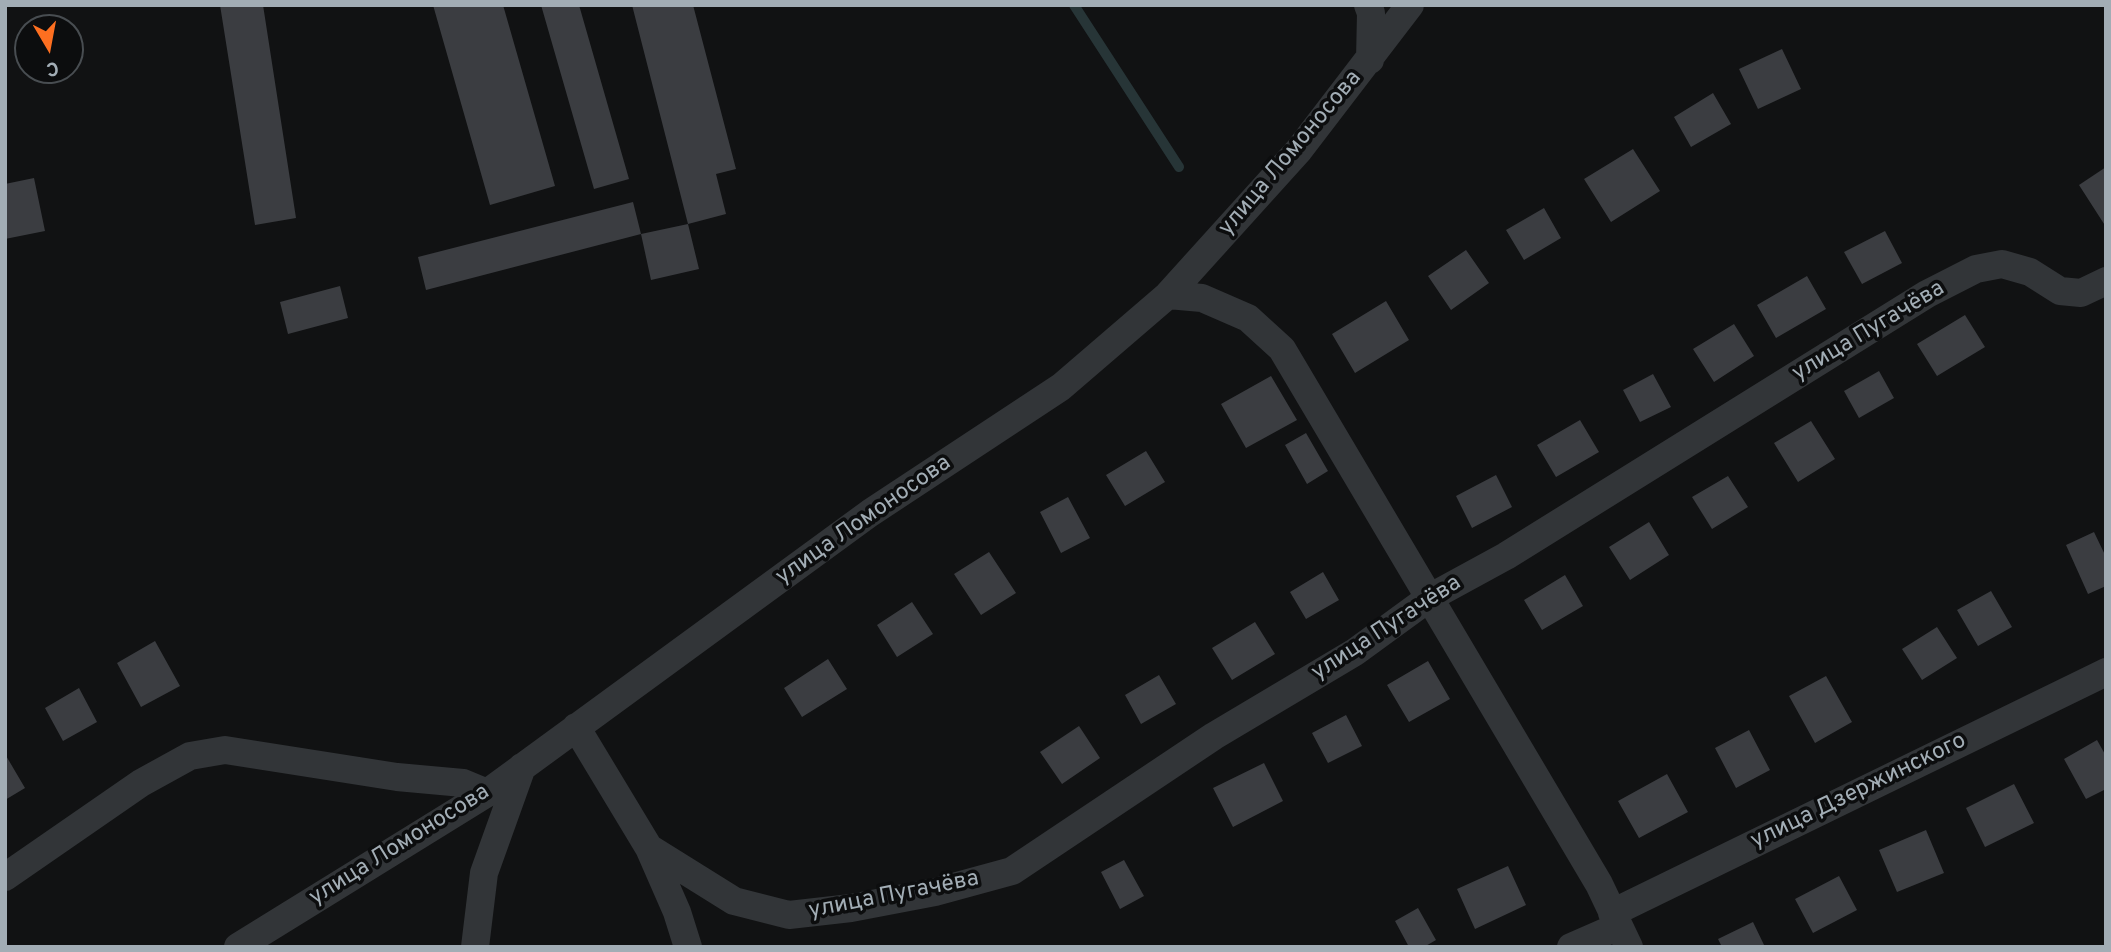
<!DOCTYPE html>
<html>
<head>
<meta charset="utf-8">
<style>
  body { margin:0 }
  #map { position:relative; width:2111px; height:952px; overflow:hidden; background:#111213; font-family:Overpass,sans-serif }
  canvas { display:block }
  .frame { position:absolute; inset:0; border:7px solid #a2adb5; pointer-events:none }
  .north { position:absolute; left:14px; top:14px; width:70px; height:70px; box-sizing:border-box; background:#0c0d0e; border:2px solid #484d51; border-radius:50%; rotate:170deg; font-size:19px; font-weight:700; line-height:28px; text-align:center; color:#a2adb5 }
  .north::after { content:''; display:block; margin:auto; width:24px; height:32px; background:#fd6f20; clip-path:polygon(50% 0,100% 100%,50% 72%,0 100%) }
</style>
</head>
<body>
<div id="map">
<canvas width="2111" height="952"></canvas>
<div class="frame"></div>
<div class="north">С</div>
</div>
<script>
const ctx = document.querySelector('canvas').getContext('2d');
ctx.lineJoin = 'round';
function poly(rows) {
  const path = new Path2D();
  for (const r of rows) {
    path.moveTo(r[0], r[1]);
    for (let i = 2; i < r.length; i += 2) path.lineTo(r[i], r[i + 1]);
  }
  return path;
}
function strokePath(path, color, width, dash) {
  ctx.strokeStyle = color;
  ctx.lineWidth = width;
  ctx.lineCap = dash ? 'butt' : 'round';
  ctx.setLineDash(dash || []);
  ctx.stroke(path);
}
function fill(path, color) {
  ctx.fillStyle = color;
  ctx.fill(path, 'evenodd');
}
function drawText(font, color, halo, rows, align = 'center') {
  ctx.font = font + ' Overpass,sans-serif';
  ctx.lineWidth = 7;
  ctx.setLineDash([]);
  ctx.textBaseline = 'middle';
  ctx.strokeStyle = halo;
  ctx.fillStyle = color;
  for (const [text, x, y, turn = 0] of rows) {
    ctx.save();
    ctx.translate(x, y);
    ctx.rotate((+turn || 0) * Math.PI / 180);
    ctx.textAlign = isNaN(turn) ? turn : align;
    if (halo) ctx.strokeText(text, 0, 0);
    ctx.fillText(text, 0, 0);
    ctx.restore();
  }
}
strokePath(poly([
  [1074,5,1179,167]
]), '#273537', 10);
fill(poly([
  [220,5,263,5,296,218,255,225],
  [433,5,503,5,555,186,490,205],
  [541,5,579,5,629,179,594,189],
  [632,5,693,5,736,169,716,174,726,214,688,224],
  [1782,49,1801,89,1758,109,1739,69],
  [1713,93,1731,124,1691,147,1674,117],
  [1633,149,1660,191,1611,222,1584,179],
  [2106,167,2106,227,2079,185],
  [34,178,45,231,5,239,5,184],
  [633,202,641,234,426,290,418,257],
  [1544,208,1561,238,1524,260,1506,230],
  [688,224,699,269,651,280,641,234],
  [1885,231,1902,263,1862,284,1844,252],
  [1466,250,1489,283,1451,310,1428,276],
  [1807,276,1826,309,1776,338,1757,305],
  [340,286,348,318,288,334,280,302],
  [1386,301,1409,340,1355,373,1332,334],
  [1965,315,1985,347,1937,376,1917,344],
  [1734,324,1754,356,1714,382,1693,349],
  [1879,371,1894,398,1859,418,1844,391],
  [1653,374,1671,407,1640,422,1623,390],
  [1271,376,1297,420,1246,448,1221,404],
  [1580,420,1599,452,1556,477,1537,445],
  [1811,421,1835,459,1798,482,1774,443],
  [1306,433,1328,471,1307,484,1285,445],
  [1146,451,1165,482,1125,506,1106,475],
  [1496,475,1512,507,1472,528,1456,496],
  [1728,476,1748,507,1712,529,1692,497],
  [1068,497,1090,538,1061,553,1040,512],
  [1649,522,1669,555,1630,580,1609,547],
  [2094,532,2106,557,2106,586,2088,594,2066,545],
  [989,552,1016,593,981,615,954,574],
  [1323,572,1339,600,1306,619,1290,592],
  [1565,575,1583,606,1542,630,1524,600],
  [1991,591,2012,627,1978,646,1957,610],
  [912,602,933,634,897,657,877,625],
  [1255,622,1275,654,1232,680,1212,648],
  [1937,627,1957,658,1922,680,1902,649],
  [155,641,180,686,141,707,117,663],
  [828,659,847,689,802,717,784,688],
  [1428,661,1450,699,1409,722,1387,685],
  [1159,675,1176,704,1141,724,1125,695],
  [1826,676,1852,722,1815,743,1789,696],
  [79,688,97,722,63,741,45,708],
  [1346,715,1362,746,1328,763,1312,733],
  [1079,726,1100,758,1062,784,1040,752],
  [1749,730,1770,770,1736,788,1715,748],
  [2097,740,2106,756,2106,789,2086,799,2064,759],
  [5,754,25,788,5,800],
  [1264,763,1283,801,1233,827,1213,788],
  [1667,774,1688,812,1639,838,1618,801],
  [2014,784,2034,823,1985,847,1966,808],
  [1926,830,1944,873,1897,892,1879,850],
  [1124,860,1144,896,1120,909,1101,872],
  [1508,866,1526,905,1475,929,1457,889],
  [1839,876,1857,910,1813,933,1795,899],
  [1418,908,1436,940,1424,947,1409,947,1395,921],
  [1753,922,1765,947,1722,947,1718,939]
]), '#3b3d41');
strokePath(poly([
  [1368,5,1371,13,1370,60],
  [1168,295,1202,298,1248,318,1282,349,1599,884,1629,947],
  [576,727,649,848,677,912,688,947],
  [649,848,734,901,789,915,851,908,935,892,1012,871,1214,736,1355,652,1429,598,1506,556,1927,294,1976,269,2002,264,2030,272,2060,291,2081,293,2106,281],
  [5,877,141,783,190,756,225,750,397,777,463,783,487,793],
  [1612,913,2106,672],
  [238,947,487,793,870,513,1061,387,1168,295,1299,150,1410,5],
  [475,947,484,873,522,767],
  [1571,947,1619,926]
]), '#323538', 28);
drawText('23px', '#a2adb5', '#0c0d0e', [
  ["улица Ломоносова",1291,154,-50],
  ["улица Пугачёва",1869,332,-31],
  ["улица Ломоносова",864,521,-35],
  ["улица Пугачёва",1387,629,-33],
  ["улица Дзержинского",1859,792,-26],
  ["улица Ломоносова",400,846,-32],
  ["улица Пугачёва",894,896,-11]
]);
</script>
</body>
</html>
